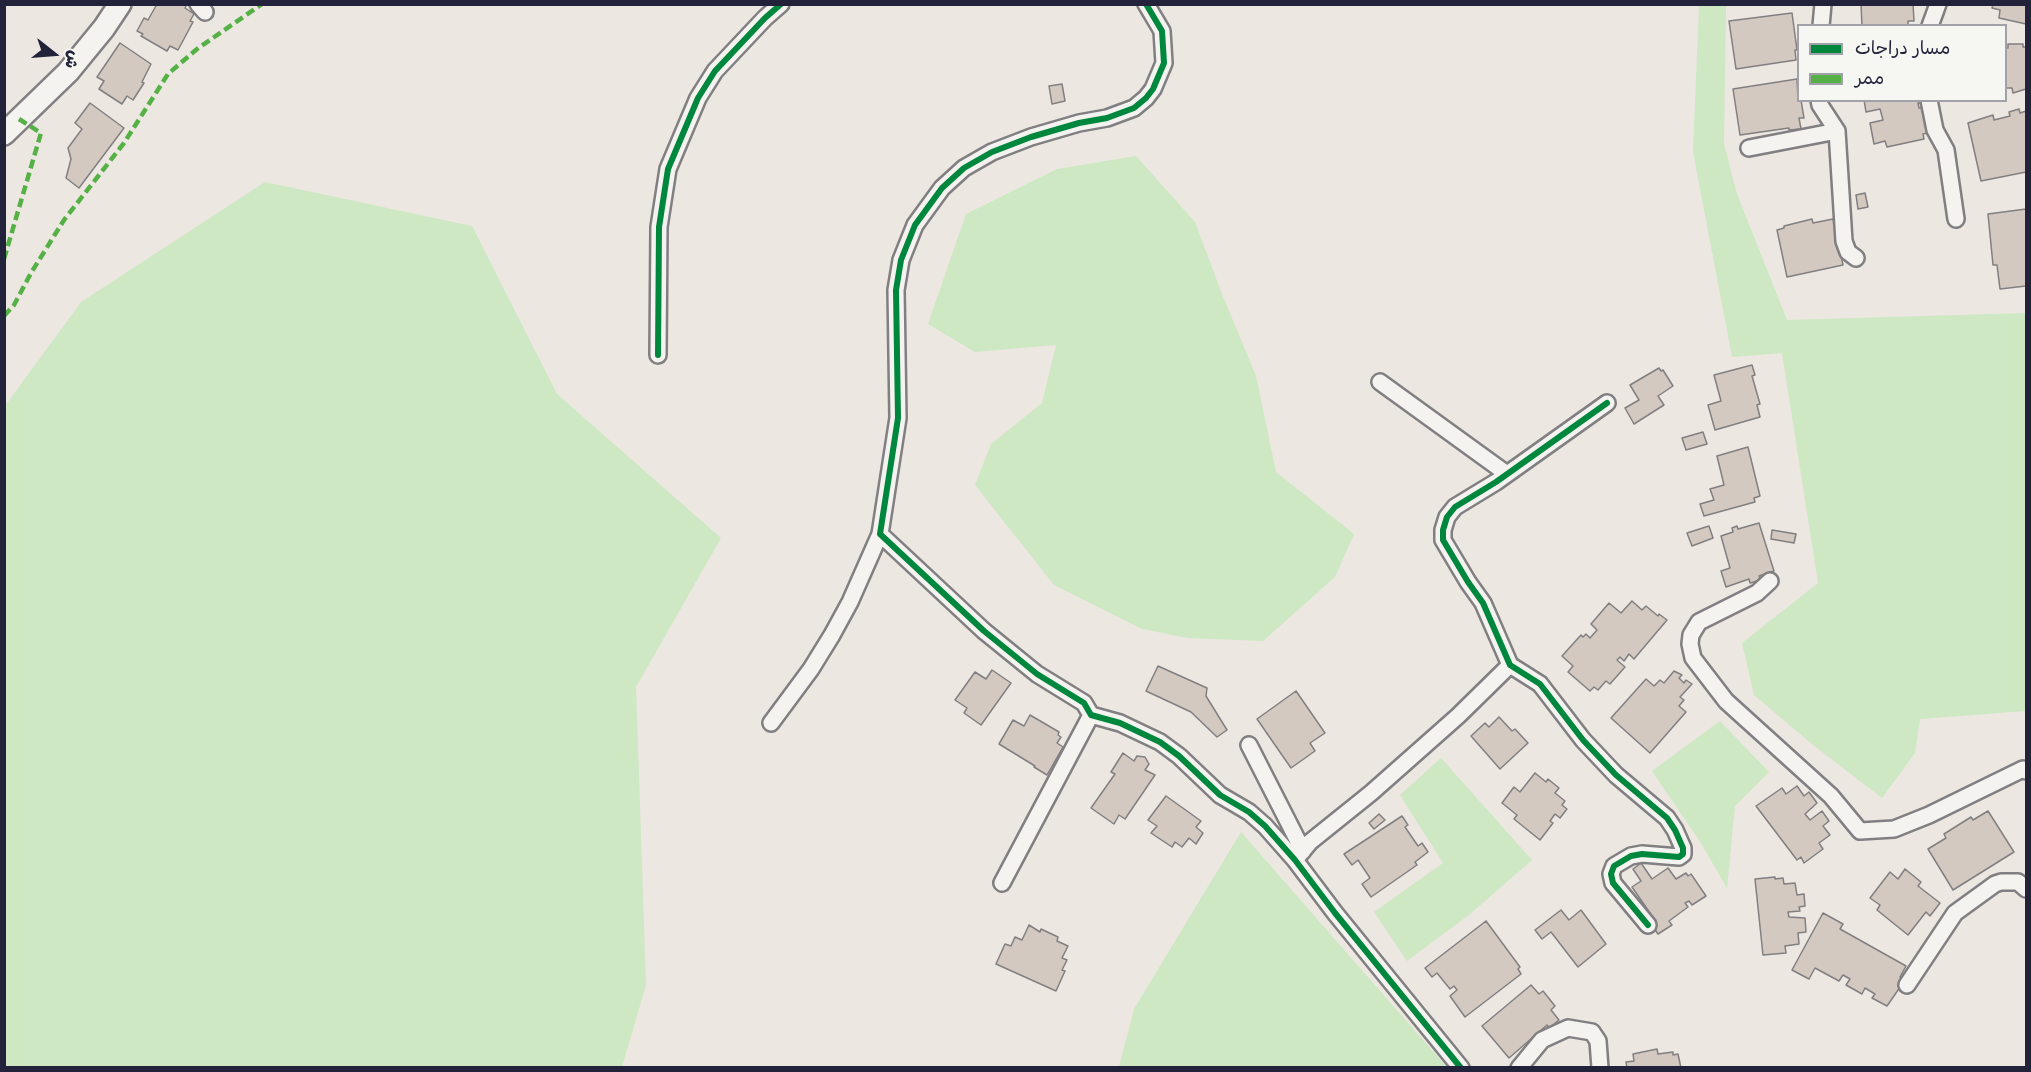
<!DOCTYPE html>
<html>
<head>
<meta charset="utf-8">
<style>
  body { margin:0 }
  #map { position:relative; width:2031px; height:1072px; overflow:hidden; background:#ece7e1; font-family:Mynerve,"Playpen Sans Arabic",sans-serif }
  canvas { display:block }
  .frame { position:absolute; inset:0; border:6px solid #22223b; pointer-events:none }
  .legend { position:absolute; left:1797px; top:24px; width:210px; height:78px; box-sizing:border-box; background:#f6f6f2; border:2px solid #a1a1a9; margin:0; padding:8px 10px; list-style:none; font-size:18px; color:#22223b }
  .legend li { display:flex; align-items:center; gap:12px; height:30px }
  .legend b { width:30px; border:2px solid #a1a1a9 }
  .north { position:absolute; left:24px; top:24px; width:60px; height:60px; -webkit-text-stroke:4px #f6f6f2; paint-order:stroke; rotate:107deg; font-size:16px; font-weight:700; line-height:24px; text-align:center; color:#22223b }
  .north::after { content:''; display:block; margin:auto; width:21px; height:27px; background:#22223b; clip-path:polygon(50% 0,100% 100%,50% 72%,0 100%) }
</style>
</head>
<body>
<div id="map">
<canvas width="2031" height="1072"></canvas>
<div class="frame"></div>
<ul class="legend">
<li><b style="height:8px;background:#00873e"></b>مسار دراجات</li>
<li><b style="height:8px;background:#55b146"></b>ممر</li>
</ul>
<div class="north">ش</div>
</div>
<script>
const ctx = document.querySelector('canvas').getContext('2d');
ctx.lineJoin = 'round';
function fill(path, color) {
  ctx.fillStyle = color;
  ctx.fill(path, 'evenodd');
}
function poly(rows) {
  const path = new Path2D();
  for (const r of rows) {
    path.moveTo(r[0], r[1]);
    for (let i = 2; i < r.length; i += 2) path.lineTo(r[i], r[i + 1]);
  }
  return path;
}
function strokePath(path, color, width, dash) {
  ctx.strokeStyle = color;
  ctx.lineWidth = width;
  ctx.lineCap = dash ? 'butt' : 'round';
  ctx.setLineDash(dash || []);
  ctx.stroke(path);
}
fill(poly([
  [1699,5,1726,5,1724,144,1737,194,1787,320,2026,313,2026,711,1920,719,1915,753,1882,798,1813,745,1754,695,1742,643,1818,583,1782,353,1732,357,1693,152],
  [1136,156,1195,222,1222,294,1256,376,1276,472,1354,534,1335,577,1263,641,1188,638,1142,629,1054,585,975,485,991,444,1042,403,1056,345,975,352,928,324,966,214,1057,169],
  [265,182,472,226,557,394,721,538,636,687,646,985,622,1067,5,1067,5,406,81,302],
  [1720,721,1769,772,1735,806,1727,888,1699,840,1652,771],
  [1441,758,1532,860,1469,915,1407,961,1374,912,1443,863,1400,795],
  [1241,832,1444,1064,1447,1067,1119,1067,1134,1009]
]), '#cde8c3');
const building = poly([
  [157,4,187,4,185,8,194,14,190,21,193,22,178,50,170,46,167,51,141,36,143,34,137,31,144,18,148,20,157,4],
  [1861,4,1913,4,1914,21,1908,21,1908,26,1862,26,1861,4],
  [1993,4,2026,4,2026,24,1999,18,2000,10,1992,8,1993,4],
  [1792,13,1797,50,1795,50,1796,60,1736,69,1729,21,1792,13],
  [120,43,151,64,142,82,144,83,133,100,127,96,122,104,99,89,104,81,97,77,120,43],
  [2008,44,2023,44,2023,47,2026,47,2026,89,2013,93,2012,88,2006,88,2006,48,2008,48,2008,44],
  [1797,79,1798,100,1801,100,1804,118,1799,118,1801,129,1789,130,1789,128,1740,135,1733,89,1797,79],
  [1062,84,1065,101,1052,104,1049,86,1062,84],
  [1864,100,1921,100,1921,103,1918,103,1919,108,1923,108,1928,133,1923,134,1924,139,1887,147,1885,141,1874,144,1870,123,1883,120,1880,109,1866,112,1864,100],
  [90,103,124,128,79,188,66,178,71,159,68,148,82,129,75,123,90,103],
  [2019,109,2020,113,2026,111,2026,172,1981,181,1968,123,1993,115,1994,120,2010,116,2009,112,2019,109],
  [1865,193,1868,207,1858,209,1856,195,1865,193],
  [2026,209,2026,286,2000,289,1997,265,1993,265,1988,214,2026,209],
  [1812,219,1813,223,1833,219,1843,265,1787,277,1777,230,1784,228,1784,226,1812,219],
  [1752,365,1755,375,1752,376,1760,404,1757,405,1760,417,1715,430,1708,405,1721,401,1714,375,1752,365],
  [1659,368,1661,371,1663,370,1673,386,1658,396,1664,405,1634,424,1625,408,1639,400,1630,385,1659,368],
  [1703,432,1707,444,1686,450,1682,438,1703,432],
  [1748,447,1760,496,1754,498,1755,502,1704,516,1700,504,1714,500,1710,489,1724,485,1717,456,1748,447],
  [1759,523,1774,571,1759,576,1761,580,1750,583,1749,579,1726,587,1721,571,1730,568,1721,536,1733,532,1732,528,1737,526,1738,529,1759,523],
  [1709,526,1713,538,1692,546,1687,533,1709,526],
  [1772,530,1796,534,1794,543,1771,539,1772,530],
  [1632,601,1642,610,1646,606,1658,616,1659,614,1667,620,1634,659,1629,654,1624,661,1620,657,1617,660,1625,667,1610,684,1606,681,1598,690,1594,687,1590,691,1568,672,1573,666,1562,656,1581,635,1583,637,1586,634,1590,638,1597,630,1591,624,1609,603,1621,613,1632,601],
  [1158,666,1207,688,1206,696,1227,730,1217,737,1191,712,1146,691,1158,666],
  [992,670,1011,683,981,725,964,713,967,708,955,700,975,672,986,679,992,670],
  [1674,671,1682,675,1679,678,1684,683,1686,680,1692,684,1680,697,1684,700,1679,706,1686,712,1650,753,1611,718,1646,679,1654,686,1660,680,1664,683,1674,671],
  [1296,691,1325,733,1310,743,1315,751,1291,768,1257,719,1296,691],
  [1030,715,1059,732,1058,735,1061,737,1057,743,1063,747,1047,775,1034,767,1035,766,999,744,1013,720,1024,726,1030,715],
  [1499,717,1512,731,1515,729,1528,743,1500,769,1471,736,1485,723,1489,727,1499,717],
  [1123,753,1134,761,1137,756,1145,757,1149,764,1145,770,1155,775,1125,819,1119,815,1114,824,1091,808,1115,774,1111,772,1123,753],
  [1535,773,1546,782,1548,779,1559,788,1555,793,1565,801,1562,805,1567,809,1560,818,1555,814,1550,821,1553,823,1540,840,1514,819,1517,815,1502,803,1514,787,1520,792,1535,773],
  [1797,786,1804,796,1809,792,1817,803,1805,814,1810,820,1822,811,1829,821,1823,826,1830,835,1819,843,1823,849,1804,863,1801,857,1797,860,1756,806,1782,788,1786,794,1797,786],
  [1166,796,1201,821,1196,827,1203,833,1196,844,1189,838,1182,847,1175,842,1172,847,1151,833,1157,826,1148,820,1166,796],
  [1988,811,2014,852,1953,890,1928,849,1946,838,1944,834,1971,817,1973,820,1988,811],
  [1379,814,1385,820,1374,829,1369,823,1379,814],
  [1402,816,1408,825,1405,827,1418,846,1422,843,1428,852,1415,862,1417,865,1371,897,1362,884,1370,878,1358,860,1352,865,1344,854,1402,816],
  [1641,863,1652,879,1668,868,1676,879,1686,873,1688,876,1691,874,1706,896,1692,905,1689,901,1685,903,1688,907,1669,921,1672,925,1658,934,1645,916,1650,913,1632,887,1641,881,1633,869,1641,863],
  [1905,869,1921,882,1918,886,1940,903,1930,916,1926,912,1908,935,1877,910,1880,905,1870,898,1890,872,1898,879,1905,869],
  [1775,877,1775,879,1783,878,1784,884,1795,883,1797,895,1804,894,1805,906,1799,907,1800,911,1788,912,1789,917,1805,918,1806,932,1798,933,1799,944,1785,946,1786,953,1763,955,1755,879,1775,877],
  [1561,910,1569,920,1581,910,1606,944,1578,967,1551,932,1542,939,1535,930,1561,910],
  [1823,913,1843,924,1840,929,1906,966,1900,977,1905,980,1887,1006,1872,998,1875,994,1865,988,1862,994,1846,985,1850,979,1843,975,1839,981,1815,968,1809,979,1792,970,1823,913],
  [1486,921,1520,967,1518,969,1521,974,1465,1017,1450,996,1457,990,1454,986,1450,989,1437,973,1432,977,1425,968,1486,921],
  [1029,925,1040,932,1041,929,1058,937,1057,941,1068,946,1062,958,1067,960,1062,970,1065,971,1056,991,996,964,1005,944,1011,946,1015,937,1022,940,1029,925],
  [1531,985,1539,994,1543,991,1555,1006,1551,1010,1559,1020,1549,1028,1547,1025,1509,1058,1482,1026,1531,985],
  [1657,1049,1658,1054,1673,1052,1673,1055,1678,1054,1681,1068,1627,1068,1626,1062,1634,1061,1633,1054,1657,1049]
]);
fill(building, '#d4c9c0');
strokePath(building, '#817f81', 1.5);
const street = poly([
  [198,4,205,12],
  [1146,4,1162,31,1164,63,1153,89,1146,98,1134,108,1107,118,1079,123,1031,137,992,152,964,168,942,188,915,225,901,260,896,290,898,418,880,534,984,631,1037,674,1084,703,1091,715,1120,723,1160,742,1179,756,1220,795,1249,812,1265,826,1295,860,1335,913,1461,1068],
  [1821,26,1823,4],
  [1930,26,1938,4],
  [1819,100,1820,105,1837,131,1844,241,1848,252,1856,258],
  [1929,100,1935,130,1946,150,1956,219],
  [1749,148,1837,131],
  [658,355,659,227,668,169,698,98,715,71,765,18,781,4],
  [1380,382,1507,474],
  [1607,403,1496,482,1455,507,1447,517,1443,530,1443,540,1468,582,1483,603,1510,665,1540,684,1583,740,1616,775,1667,818,1675,830,1683,848,1683,854,1679,857,1642,854,1631,856,1614,866,1611,874,1613,883,1648,925],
  [1770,581,1757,593,1699,622,1691,635,1690,644,1693,658,1726,701,1831,796,1860,831,1894,829,1929,815,2023,769,2026,771],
  [771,723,811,669,832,635,850,602,880,534],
  [1249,745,1303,851],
  [1295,860,1310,842,1371,793,1458,716,1510,665],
  [1002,883,1091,715],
  [1907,985,1955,913,1995,884,2001,882,2018,882,2026,889],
  [1519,1068,1542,1040,1568,1028,1592,1032,1598,1041,1600,1068]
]);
const secondary = poly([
  [4,134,68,72,104,28,120,4]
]);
strokePath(street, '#817f81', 20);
strokePath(secondary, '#817f81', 26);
strokePath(street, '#f4f3f0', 15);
strokePath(secondary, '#f4f3f0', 21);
strokePath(poly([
  [4,259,41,133,19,119],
  [4,316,14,305,31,273,64,220,124,143,168,74,197,49,262,4]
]), '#55b146', 4.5, [9, 4.5]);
strokePath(poly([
  [1146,4,1162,31,1164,63,1153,89,1146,98,1134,108,1107,118,1079,123,1031,137,992,152,964,168,942,188,915,225,901,260,896,290,898,418,880,534,984,631,1037,674,1084,703,1091,715,1120,723,1160,742,1179,756,1220,795,1249,812,1265,826,1295,860,1335,913,1461,1068],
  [658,355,659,227,668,169,698,98,715,71,765,18,781,4],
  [1607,403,1496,482,1455,507,1447,517,1443,530,1443,540,1468,582,1483,603,1510,665,1540,684,1583,740,1616,775,1667,818,1675,830,1683,848,1683,854,1679,857,1642,854,1631,856,1614,866,1611,874,1613,883,1648,925]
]), '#00873e', 6);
</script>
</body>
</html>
